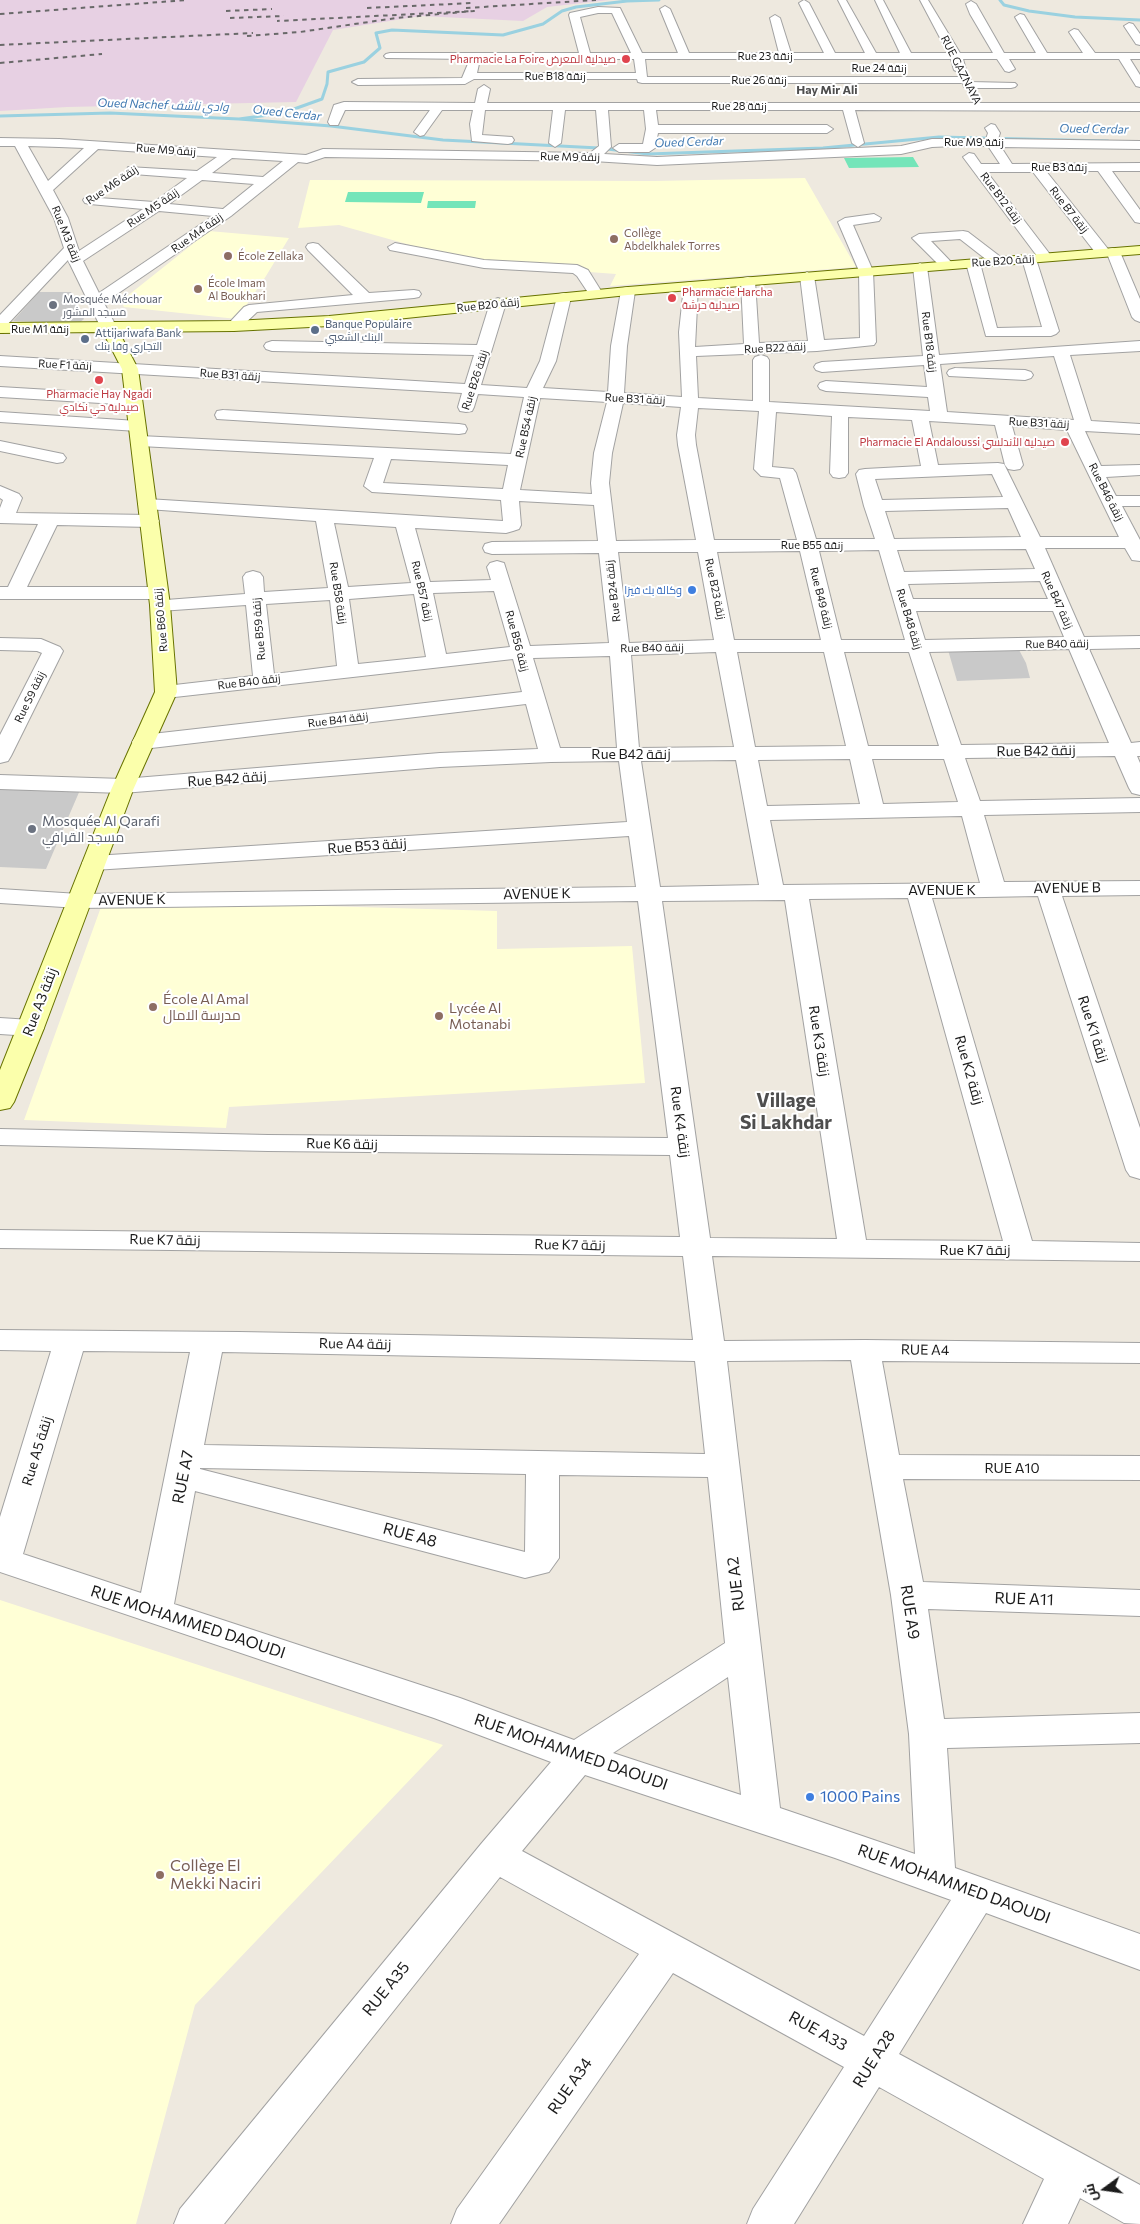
<!DOCTYPE html>
<html>
<head>
<meta charset="utf-8">
<style>
  body { margin:0 }
  #map { position:relative; width:1140px; height:2224px; overflow:hidden; background:#eee9df; font-family:Commissioner,Cairo,sans-serif }
  canvas { display:block }
  .north { position:absolute; left:1080px; top:2164px; width:50px; height:50px; -webkit-text-stroke:4px #fff; paint-order:stroke; rotate:256deg; font-size:14px; font-weight:700; line-height:20px; text-align:center; color:#1b1b1b }
  .north::after { content:''; display:block; margin:auto; width:18px; height:22px; background:#1b1b1b; clip-path:polygon(50% 0,100% 100%,50% 72%,0 100%) }
</style>
</head>
<body>
<div id="map">
<canvas width="1140" height="2224"></canvas>
<div class="north">ش</div>
</div>
<script>
const ctx = document.querySelector('canvas').getContext('2d');
ctx.lineJoin = 'round';
function fill(path, color) {
  ctx.fillStyle = color;
  ctx.fill(path, 'evenodd');
}
function poly(rows) {
  const path = new Path2D();
  for (const r of rows) {
    path.moveTo(r[0], r[1]);
    for (let i = 2; i < r.length; i += 2) path.lineTo(r[i], r[i + 1]);
  }
  return path;
}
function strokePath(path, color, width, dash) {
  ctx.strokeStyle = color;
  ctx.lineWidth = width;
  ctx.lineCap = dash ? 'butt' : 'round';
  ctx.setLineDash(dash || []);
  ctx.stroke(path);
}
function drawText(font, color, halo, rows, align = 'center') {
  ctx.font = font + ' Commissioner,Cairo,sans-serif';
  ctx.lineWidth = 4;
  ctx.setLineDash([]);
  ctx.textBaseline = 'middle';
  ctx.strokeStyle = halo;
  ctx.fillStyle = color;
  for (const [text, x, y, turn = 0] of rows) {
    ctx.save();
    ctx.translate(x, y);
    ctx.rotate((+turn || 0) * Math.PI / 180);
    ctx.textAlign = isNaN(turn) ? turn : align;
    if (halo) ctx.strokeText(text, 0, 0);
    ctx.fillText(text, 0, 0);
    ctx.restore();
  }
}
fill(poly([
  [0,0,609,0,547,7,523,21,421,16,333,30,296,102,67,107,0,111]
]), '#e7d0e3');
fill(poly([
  [805,178,856,267,610,286,616,274,589,272,553,263,494,262,428,250,339,225,298,228,310,180,654,181],
  [209,231,289,238,266,276,237,319,124,307,121,301],
  [253,904,497,911,497,949,632,946,645,1083,229,1107,226,1128,24,1120,101,907],
  [0,1600,443,1745,195,2005,136,2224,0,2224]
]), '#ffffd6');
fill(poly([
  [39,292,71,292,84,319,79,323,13,321],
  [1018,648,1026,663,1030,678,957,681,948,650],
  [0,789,80,790,46,869,0,867]
]), '#c9c9c9');
fill(poly([
  [913,157,919,167,849,168,844,158],
  [348,192,424,192,421,203,345,202],
  [428,201,476,201,475,208,427,208]
]), '#74e5b9');
strokePath(poly([
  [1000,0,1004,5,1029,11,1075,17,1140,20],
  [0,116,110,113,239,119,283,113,322,99,327,84,328,72,364,62,380,48,376,33,392,30,503,35,543,24,562,11,576,7,627,1,659,0],
  [239,119,331,126,443,140,599,148,648,154,823,148,939,137,1108,141]
]), '#9ad1e0', 3);
const street = poly([
  [804,0,809,3,835,53,865,53,838,0,846,0,876,53,900,53,875,0,883,0,911,53,948,53,920,0,928,0,960,53,993,53,970,14,966,4,971,1,976,4,1004,53,1036,53,1015,17,1020,14,1024,15,1047,53,1083,53,1069,32,1074,29,1078,30,1095,53,1140,53,1140,59,1130,59,1140,75,1140,87,1136,86,1119,59,1009,59,1015,69,1009,72,1005,71,997,59,963,59,966,70,960,73,954,70,951,59,645,59,647,77,966,77,970,78,971,82,1015,83,1017,85,1015,87,1011,88,968,88,964,87,963,83,642,83,638,82,637,79,474,79,465,84,358,85,352,82,358,79,462,78,470,59,386,58,384,56,386,54,390,53,579,53,569,15,570,13,598,7,620,8,642,53,678,53,660,9,665,6,670,9,689,53,779,53,770,18,775,15,780,18,791,53,824,53,799,3,804,0],
  [598,13,612,13,631,53,590,53,580,17,598,13],
  [480,59,634,59,636,73,477,73,480,59],
  [1129,23,1133,24,1140,34,1140,45,1136,44,1124,26,1129,23],
  [484,85,490,89,487,103,1140,103,1140,111,855,110,864,143,858,147,852,143,843,110,656,110,658,125,827,125,833,129,827,133,658,133,655,148,649,152,619,152,613,148,619,144,643,144,646,129,644,110,608,110,611,147,604,154,657,157,901,146,932,139,986,139,988,133,985,128,991,124,995,125,1000,133,998,139,1140,141,1140,149,1001,147,1012,164,1140,163,1140,171,1112,171,1140,210,1140,223,1135,222,1098,171,1046,171,1108,249,1113,248,1120,252,1140,299,1140,322,1135,320,1132,317,1108,256,1098,256,1033,172,987,172,1052,257,1045,261,1040,260,963,157,969,153,974,154,981,164,1000,164,988,146,955,146,932,147,901,154,657,165,593,161,325,157,307,163,298,162,231,216,104,303,117,328,114,331,104,331,101,328,68,260,5,327,0,329,0,315,64,248,54,218,15,146,0,146,0,138,59,139,306,155,323,149,590,153,599,146,596,110,565,110,561,143,555,147,549,143,553,110,485,110,482,135,512,137,514,140,512,143,508,144,472,141,470,124,473,110,442,110,424,135,420,136,414,132,430,110,345,110,338,125,330,125,328,122,334,105,344,102,475,103,478,89,484,85],
  [28,146,59,147,84,148,48,181,28,146],
  [98,149,217,157,197,171,128,167,127,170,128,173,133,174,187,178,154,202,85,197,83,200,85,203,90,204,143,209,79,251,68,218,53,190,98,149],
  [232,158,283,161,263,177,212,173,232,158],
  [202,180,254,184,223,209,169,204,202,180],
  [159,211,213,216,99,293,83,261,159,211],
  [874,214,881,218,879,221,853,225,873,271,876,342,874,345,817,351,696,356,698,398,753,401,753,360,755,357,761,355,767,357,769,360,769,402,930,411,928,397,826,391,820,389,818,386,820,383,826,381,927,387,924,365,822,372,816,370,814,367,816,364,822,362,923,356,913,267,920,263,927,267,939,355,1140,341,1140,351,1070,355,1091,421,1140,424,1140,434,1085,431,1101,466,1140,465,1140,475,1106,477,1116,496,1140,496,1140,506,1122,506,1140,540,1140,561,1132,560,1125,548,1045,548,1084,637,1140,636,1140,648,1089,649,1131,743,1140,742,1140,756,1137,756,1140,763,1140,795,1132,793,1129,788,1115,756,965,758,980,801,1140,798,1140,812,984,815,1004,882,1140,881,1140,895,1062,896,1140,1128,1140,1179,1130,1176,1126,1170,1038,896,932,898,1032,1241,1140,1243,1140,1261,712,1256,724,1341,865,1340,1140,1343,1140,1363,882,1361,899,1455,1140,1456,1140,1480,903,1479,923,1582,1140,1590,1140,1616,928,1609,944,1719,1140,1713,1140,1743,947,1748,955,1868,1140,1934,1140,1970,986,1913,899,2054,1140,2185,1140,2224,1124,2223,1080,2198,1068,2224,1023,2224,1044,2179,879,2087,794,2224,747,2224,753,2209,844,2067,673,1973,499,2224,451,2224,457,2209,639,1954,500,1877,224,2224,174,2224,180,2209,481,1844,551,1762,434,1718,0,1572,0,1517,51,1351,0,1350,0,1330,239,1332,693,1340,683,1256,0,1248,0,1230,680,1237,670,1155,268,1151,0,1145,0,1129,268,1135,668,1138,638,901,79,908,0,903,0,889,79,894,636,887,629,836,94,870,86,868,82,863,86,858,94,856,627,822,619,761,551,762,440,767,123,793,0,789,0,775,123,779,440,753,538,749,526,704,143,749,135,747,132,742,135,737,143,735,522,692,513,659,166,698,159,696,155,692,159,688,166,686,253,676,246,605,160,611,153,609,150,605,153,601,245,594,243,577,246,573,253,571,260,573,263,577,264,592,328,588,316,521,147,509,141,508,138,504,141,500,147,499,503,521,501,500,372,492,364,486,374,458,140,446,134,445,131,441,134,437,140,436,511,454,524,397,478,394,474,407,472,411,466,412,460,411,458,407,462,393,0,366,0,356,465,384,474,355,272,351,266,349,264,346,266,343,272,341,477,345,490,303,493,300,498,298,503,300,506,303,481,385,527,388,540,361,557,297,559,294,564,293,569,294,571,297,556,361,543,388,608,392,611,346,621,291,623,288,628,287,633,288,635,291,627,346,624,393,682,397,679,332,684,286,686,283,691,282,696,283,698,286,695,347,744,344,741,281,743,278,748,277,753,278,755,281,759,343,808,341,800,276,807,272,814,276,824,340,860,338,859,271,838,222,845,218,874,214],
  [1054,356,1074,420,947,412,940,364,1054,356],
  [540,398,607,402,594,453,591,483,592,494,520,490,540,398],
  [623,403,681,407,677,435,678,445,696,540,616,541,609,483,612,453,623,403],
  [698,408,759,411,754,469,761,476,780,478,797,540,714,540,696,445,695,435,698,408],
  [776,412,832,416,830,473,833,477,839,478,845,477,848,473,848,417,912,420,921,466,865,469,859,470,856,474,864,506,875,539,816,539,796,473,793,469,772,467,776,412],
  [929,421,995,425,1005,465,1008,469,1014,470,1020,469,1023,465,1012,426,1067,430,1119,537,1040,537,1004,464,998,463,938,465,929,421],
  [391,459,508,465,503,489,383,483,391,459],
  [992,474,1003,497,882,500,875,479,992,474],
  [519,501,594,505,598,541,492,542,485,544,483,548,485,552,492,554,599,553,609,643,530,646,504,563,497,561,490,563,487,567,491,580,430,582,415,528,506,533,513,531,519,529,521,525,519,501],
  [1008,508,1021,537,894,539,885,511,1008,508],
  [334,523,396,527,411,583,348,587,334,523],
  [1026,549,1035,569,904,572,897,550,1026,549],
  [879,550,905,640,841,640,819,551,879,550],
  [800,551,821,640,734,640,717,552,800,551],
  [618,552,698,552,714,640,629,643,618,552],
  [1040,581,1048,599,913,599,908,584,1040,581],
  [494,591,510,647,446,654,433,593,494,591],
  [414,594,426,657,358,664,349,599,414,594],
  [330,600,337,666,274,674,266,604,330,600],
  [916,611,1053,611,1064,637,925,640,916,611],
  [1069,649,1109,743,961,745,929,652,1069,649],
  [716,652,734,747,639,748,631,655,716,652],
  [737,652,824,652,846,746,755,747,737,652],
  [844,652,909,652,939,746,868,746,844,652],
  [610,656,617,748,560,748,533,658,610,656],
  [850,759,860,804,767,806,758,760,850,759],
  [872,759,944,759,958,802,883,804,872,759],
  [736,760,759,885,660,887,641,761,736,760],
  [962,816,980,883,783,885,770,820,962,816],
  [908,898,1003,1241,866,1240,809,899,908,898],
  [785,900,837,1239,710,1238,662,901,785,900],
  [83,1351,190,1352,141,1593,23,1554,83,1351],
  [222,1352,695,1361,705,1454,204,1445,222,1352],
  [851,1360,891,1595,909,1734,915,1854,780,1808,727,1361,851,1360],
  [200,1468,526,1474,525,1552,200,1469,200,1468],
  [559,1475,708,1477,725,1643,574,1740,460,1698,174,1604,195,1491,525,1578,549,1572,559,1558,559,1475],
  [728,1677,741,1795,613,1753,728,1677],
  [585,1775,835,1858,951,1900,864,2036,522,1851,585,1775],
  [963,231,968,232,1002,258,1004,261,1002,264,992,264,960,239,931,241,954,265,947,269,942,268,912,238,919,234,963,231],
  [313,243,318,244,369,293,414,290,419,291,421,294,419,297,414,298,257,312,239,329,229,329,226,326,229,323,244,307,249,305,353,295,308,250,306,247,308,244,313,243],
  [395,243,484,260,577,265,588,270,603,294,601,297,596,298,591,297,577,276,573,273,484,268,390,250,388,247,395,243],
  [1029,255,1036,259,1059,331,1056,334,1051,336,986,336,966,263,973,259,980,263,997,328,1042,327,1022,259,1029,255],
  [955,368,1025,370,1031,372,1033,375,1031,378,1025,380,949,376,947,373,949,370,955,368],
  [0,387,134,395,140,396,142,400,140,404,134,405,0,397,0,387],
  [223,410,459,424,465,425,467,429,465,433,459,434,217,419,215,415,217,411,223,410],
  [0,412,137,421,143,422,145,426,143,430,137,431,0,422,0,412],
  [0,441,63,454,66,458,63,462,57,463,0,451,0,441],
  [0,486,19,494,22,498,16,513,150,515,156,517,159,521,156,525,150,527,57,525,27,587,158,587,165,589,168,593,165,597,158,599,0,599,0,587,8,587,38,524,0,523,0,508,3,500,0,498,0,486],
  [0,638,41,639,60,647,63,651,11,756,8,761,0,763,0,735,42,653,37,651,0,650,0,638],
  [0,1018,31,1020,40,1022,44,1028,40,1034,31,1036,0,1034,0,1018]
]);
const secondary = poly([
  [1140,246,1140,254,628,295,329,326,234,331,119,332,138,369,170,605,177,692,133,790,44,1028,14,1102,10,1108,0,1110,0,1070,111,790,155,692,150,605,122,369,103,332,0,333,0,323,234,321,329,316,628,287,1140,246]
]);
strokePath(street, '#a2a2a2', 2);
strokePath(secondary, '#687300', 2);
fill(street, '#fff');
fill(secondary, '#fbffab');
strokePath(poly([
  [367,8,473,3],
  [466,8,596,0],
  [226,11,272,9],
  [0,14,187,0],
  [230,18,284,16],
  [247,36,300,32,396,18,474,11,277,21],
  [0,45,253,33],
  [0,63,102,54]
]), '#696969', 2, [4.5, 4.5]);
for (const [x, y, r, color] of [
  [626,59,5,"#e0444e"],
  [614,239,5,"#8d6e63"],
  [228,256,5,"#8d6e63"],
  [198,289,5,"#8d6e63"],
  [672,298,5,"#e0444e"],
  [53,305,5,"#6b7280"],
  [315,330,5,"#5c6f8a"],
  [85,339,5,"#5c6f8a"],
  [99,380,5,"#e0444e"],
  [1065,442,5,"#e0444e"],
  [692,590,5,"#3f7fe0"],
  [32,829,5,"#6b7280"],
  [153,1007,5,"#8d6e63"],
  [439,1016,5,"#8d6e63"],
  [810,1797,5,"#3f7fe0"],
  [160,1875,5,"#8d6e63"]
]) {
  const dot = new Path2D();
  dot.arc(x, y, r, 0, 2 * Math.PI);
  ctx.fillStyle = color;
  ctx.fill(dot);
  strokePath(dot, '#fff', 2);
}
drawText('11px', '#1b1b1b', '#fff', [
  ["Rue 23 زنقة",765,56],
  ["Rue 24 زنقة",879,68],
  ["RUE GAZNAYA",961,70,63],
  ["Rue B18 زنقة",555,76],
  ["Rue 26 زنقة",759,80],
  ["Rue 28 زنقة",739,106],
  ["Rue M9 زنقة",974,142],
  ["Rue M9 زنقة",166,150,4],
  ["Rue M9 زنقة",570,157,1],
  ["Rue B3 زنقة",1059,167],
  ["Rue M6 زنقة",112,185,-34],
  ["Rue B12 زنقة",1001,198,53],
  ["Rue M5 زنقة",153,208,-34],
  ["Rue B7 زنقة",1069,210,52],
  ["Rue M4 زنقة",197,233,-35],
  ["Rue M3 زنقة",66,234,68],
  ["Rue B20 زنقة",1003,261,-4],
  ["Rue B20 زنقة",488,305,-6],
  ["Rue M1 زنقة",40,329],
  ["Rue B18 زنقة",929,342,83],
  ["Rue B22 زنقة",775,348,-3],
  ["Rue F1 زنقة",65,365,3],
  ["Rue B31 زنقة",230,375,4],
  ["Rue B26 زنقة",475,380,-72],
  ["Rue B31 زنقة",635,399,3],
  ["Rue B31 زنقة",1039,423,3],
  ["Rue B54 زنقة",526,427,-78],
  ["Rue B46 زنقة",1106,492,63],
  ["Rue B55 زنقة",812,545],
  ["Rue B23 زنقة",715,589,78],
  ["Rue B57 زنقة",422,591,77],
  ["Rue B24 زنقة",613,591,-97],
  ["Rue B58 زنقة",338,593,81],
  ["Rue B49 زنقة",821,598,76],
  ["Rue B47 زنقة",1057,600,66],
  ["Rue B48 زنقة",909,619,73],
  ["Rue B60 زنقة",161,620,-95],
  ["Rue B59 زنقة",259,629,-95],
  ["Rue B56 زنقة",517,641,75],
  ["Rue B40 زنقة",1057,644,-1],
  ["Rue B40 زنقة",652,648,-1],
  ["Rue B40 زنقة",249,682,-7],
  ["Rue S9 زنقة",30,697,-64],
  ["Rue B41 زنقة",338,720,-7]
]);
drawText('11px', '#be3a42', '#fff', [
  ["Pharmacie La Foire صيدلية المعرض",616,59],
  ["Pharmacie Harcha",682,292,"left"],
  ["صيدلية حرشة",682,305,"left"],
  ["Pharmacie Hay Ngadi",99,394,"center"],
  ["صيدلية حي نكادي",99,407,"center"],
  ["Pharmacie El Andaloussi صيدلية الأندلسي",1055,442]
], 'right');
drawText('11px', '#785e54', '#fff', [
  ["Collège",624,233],
  ["Abdelkhalek Torres",624,246],
  ["École Zellaka",238,256],
  ["École Imam",208,283],
  ["Al Boukhari",208,296]
], 'left');
drawText('11px', '#5b616d', '#fff', [
  ["Mosquée Méchouar",63,299],
  ["مسجد المشور",63,312]
], 'left');
drawText('11px', '#4e5e75', '#fff', [
  ["Banque Populaire",325,324],
  ["البنك الشعبي",325,337],
  ["Attijariwafa Bank",95,333],
  ["التجاري وفا بنك",95,346]
], 'left');
drawText('11px', '#366cbe', '#fff', [
  ["وكالة بك فيزا",682,590]
], 'right');
drawText('bold 12px', '#4e4e4e', '#fff', [
  ["Hay Mir Ali",827,90]
]);
drawText('italic 12px', '#4079b1', '#fff', [
  ["Oued Nachef وادي ناشف",163,105,2],
  ["Oued Cerdar",287,113,6],
  ["Oued Cerdar",1094,129,1],
  ["Oued Cerdar",689,142,-2]
]);
drawText('14px', '#1b1b1b', '#fff', [
  ["Rue B42 زنقة",1036,751,-1],
  ["Rue B42 زنقة",631,754],
  ["Rue B42 زنقة",227,779,-4],
  ["Rue B53 زنقة",367,846,-4],
  ["AVENUE B",1067,888,-1],
  ["AVENUE K",942,890],
  ["AVENUE K",537,894,-1],
  ["AVENUE K",132,900,-1],
  ["Rue A3 زنقة",40,1002,-69],
  ["Rue K1 زنقة",1093,1029,72],
  ["Rue K3 زنقة",819,1041,81],
  ["Rue K2 زنقة",969,1070,74],
  ["Rue K4 زنقة",680,1122,82],
  ["Rue K6 زنقة",342,1144,1],
  ["Rue K7 زنقة",165,1240,1],
  ["Rue K7 زنقة",570,1245,1],
  ["Rue K7 زنقة",975,1250],
  ["Rue A4 زنقة",355,1344,1],
  ["RUE A4",925,1350,1],
  ["Rue A5 زنقة",37,1451,-73],
  ["RUE A10",1012,1468]
]);
drawText('14px', '#5b616d', '#fff', [
  ["Mosquée Al Qarafi",42,821],
  ["مسجد القرافي",42,837]
], 'left');
drawText('14px', '#785e54', '#fff', [
  ["École Al Amal",163,999],
  ["مدرسة الامال",163,1015],
  ["Lycée Al",449,1008],
  ["Motanabi",449,1024]
], 'left');
drawText('16px', '#1b1b1b', '#fff', [
  ["RUE A7",183,1477,-79],
  ["RUE A8",410,1535,15],
  ["RUE A2",736,1584,-97],
  ["RUE A11",1024,1599,2],
  ["RUE A9",910,1612,81],
  ["RUE MOHAMMED DAOUDI",188,1622,18],
  ["RUE MOHAMMED DAOUDI",571,1752,19],
  ["RUE MOHAMMED DAOUDI",954,1884,20],
  ["RUE A35",386,1989,-51],
  ["RUE A33",818,2031,29],
  ["RUE A28",874,2059,-58],
  ["RUE A34",570,2086,-55]
]);
drawText('16px', '#366cbe', '#fff', [
  ["1000 Pains",820,1797]
], 'left');
drawText('16px', '#785e54', '#fff', [
  ["Collège El",170,1866],
  ["Mekki Naciri",170,1884]
], 'left');
drawText('bold 19px', '#4e4e4e', '#fff', [
  ["Village",786,1101],
  ["Si Lakhdar",786,1123]
]);
</script>
</body>
</html>
